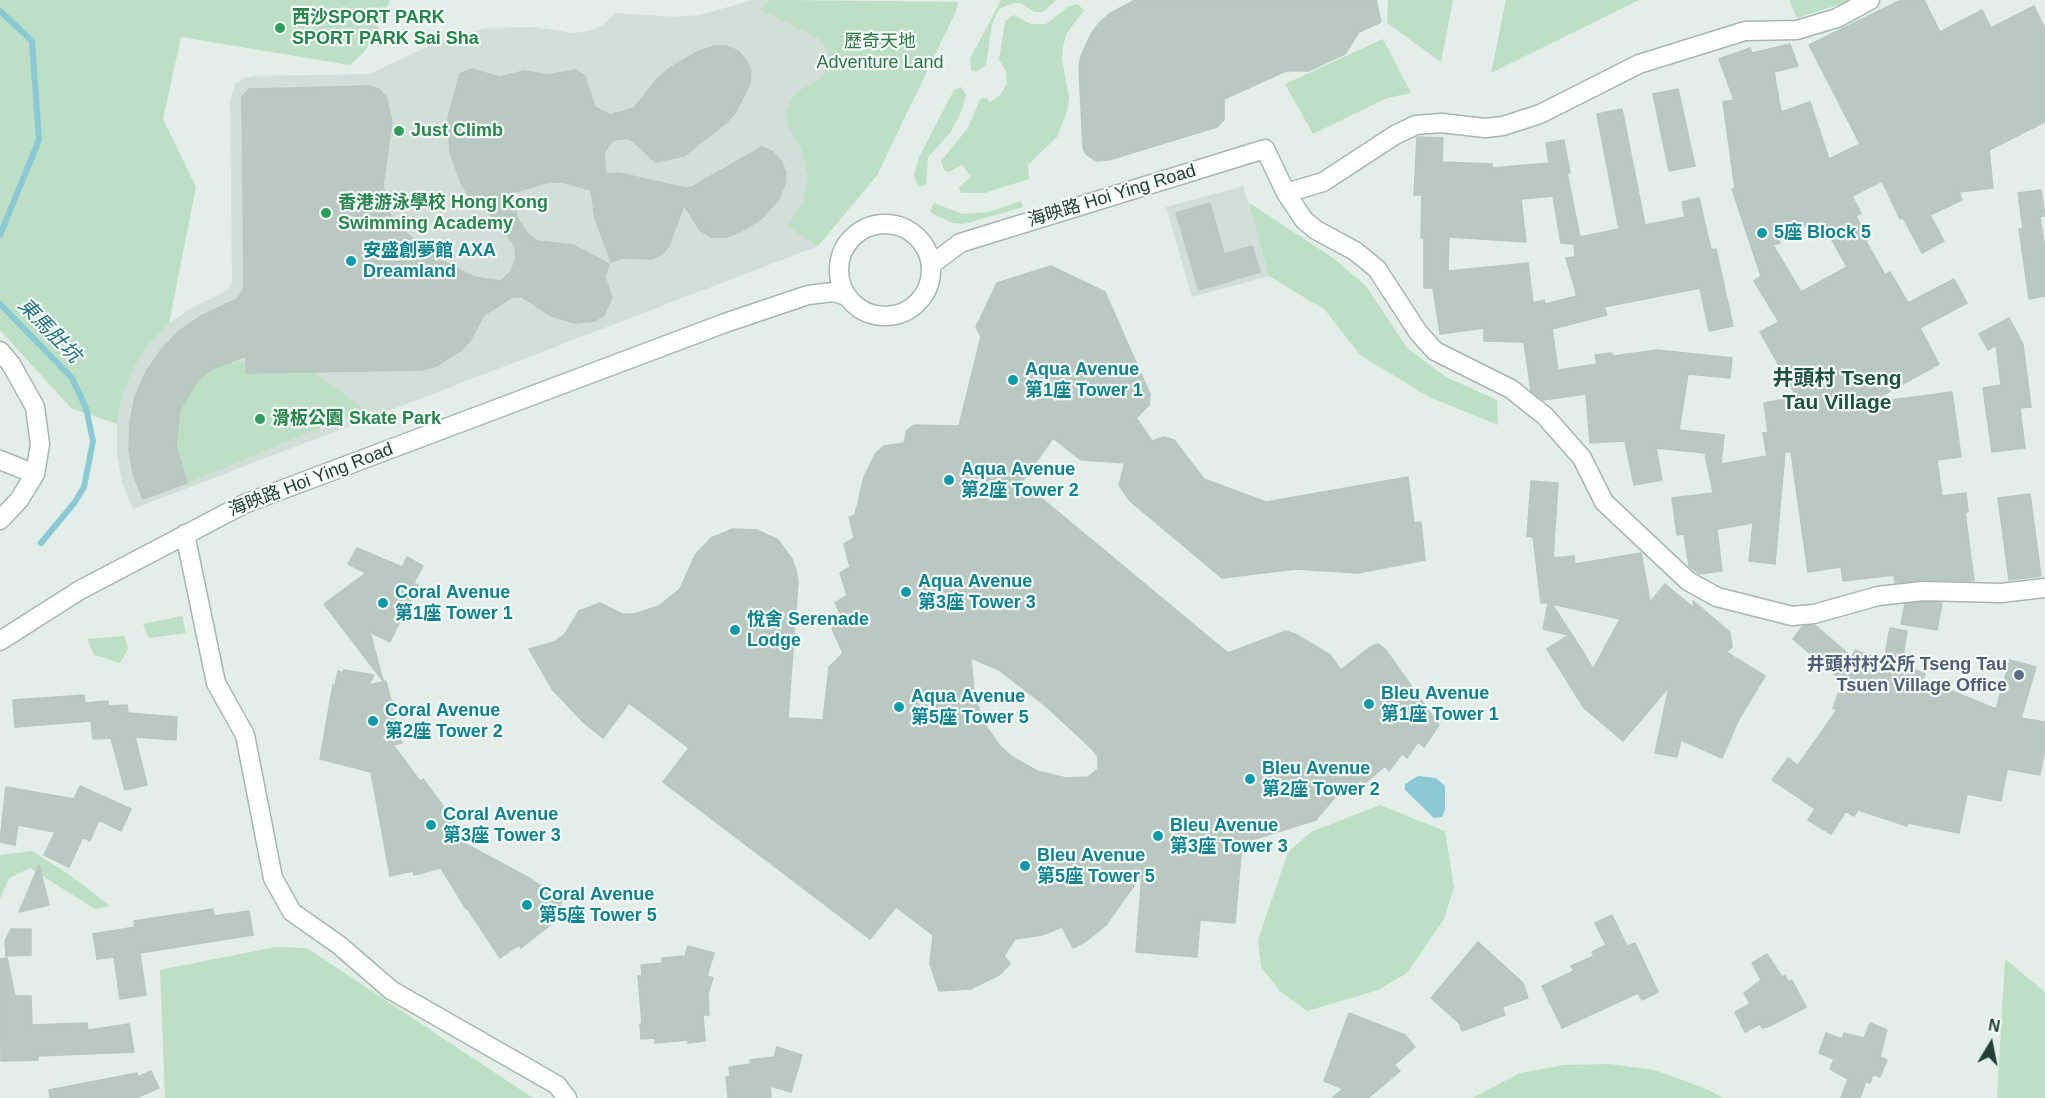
<!DOCTYPE html>
<html>
<head>
<meta charset="utf-8">
<style>
  body { margin:0 }
  #map { position:relative; width:2045px; height:1098px; overflow:hidden; background:#e4eee9; font-family:Arial,sans-serif }
  canvas { display:block }
  .north { position:absolute; left:1961px; top:1014px; width:60px; height:60px; -webkit-text-stroke:4px #f5faf7; paint-order:stroke; rotate:10deg; font-size:16px; font-weight:700; line-height:24px; text-align:center; color:#224037 }
  .north::after { content:''; display:block; margin:auto; width:21px; height:27px; background:#224037; clip-path:polygon(50% 0,100% 100%,50% 72%,0 100%) }
</style>
</head>
<body>
<div id="map">
<canvas width="2045" height="1098"></canvas>
<div class="north">N</div>
</div>
<script>
const ctx = document.querySelector('canvas').getContext('2d');
ctx.lineJoin = 'round';
function fill(path, color) {
  ctx.fillStyle = color;
  ctx.fill(path, 'evenodd');
}
function poly(rows) {
  const path = new Path2D();
  for (const r of rows) {
    if (r.length === 3) {
      path.moveTo(r[0] + r[2], r[1]);
      path.arc(r[0], r[1], r[2], 0, 2 * Math.PI);
      continue;
    }
    path.moveTo(r[0], r[1]);
    for (let i = 2; i < r.length; i += 2) path.lineTo(r[i], r[i + 1]);
  }
  return path;
}
function strokePath(path, color, width, dash) {
  ctx.strokeStyle = color;
  ctx.lineWidth = width;
  ctx.lineCap = dash ? 'butt' : 'round';
  ctx.setLineDash(dash || []);
  ctx.stroke(path);
}
function drawText(font, color, halo, rows, align = 'center') {
  ctx.font = font + ' Arial,"Noto Sans TC",sans-serif';
  ctx.lineWidth = 4.5;
  ctx.setLineDash([]);
  ctx.textBaseline = 'middle';
  ctx.strokeStyle = halo;
  ctx.fillStyle = color;
  for (const [text, x, y, turn = 0] of rows) {
    ctx.save();
    ctx.translate(x, y);
    ctx.rotate((+turn || 0) * Math.PI / 180);
    ctx.textAlign = isNaN(turn) ? turn : align;
    if (halo) ctx.strokeText(text, 0, 0);
    ctx.fillText(text, 0, 0);
    ctx.restore();
  }
}
fill(poly([
  [753,0,958,2,956,11,877,175,818,246,133,509,122,482,117,453,117,424,122,396,133,369,149,344,169,323,193,307,227,291,232,283,230,102,235,84,244,78,253,76,370,74,441,40,486,28,534,27,574,33,590,31,604,24,616,13,675,17,699,15],
  [1243,186,1269,276,1192,297,1166,207]
]), '#d2ded8');
fill(poly([
  [0,0,390,0,374,37,364,52,350,65,181,37,163,119,196,187,169,323,149,344,133,369,122,396,117,424,71,408,0,330],
  [769,0,958,2,956,11,877,175,818,246,787,226,803,203,808,176,801,149,788,126,786,114,790,102,797,92,818,80,825,72,829,62,828,52,823,42,814,36,760,9],
  [1001,0,1056,0,1043,12,1035,12,1021,3,1013,3,999,9,992,24,986,66,976,72,971,70,970,59],
  [1388,0,1453,0,1441,62,1387,23],
  [1506,0,1639,0,1491,73],
  [1789,0,1854,0,1797,18],
  [1077,4,1084,10,1067,33,1063,46,1062,59,1069,98,1067,112,1057,137,1028,165,1029,179,985,193,961,193,959,187,971,177,962,165,949,172,944,170,941,161,968,128,980,99,986,98,990,102,1000,95,1007,84,1006,71,999,60,1005,21,1014,15,1031,24,1046,24,1069,6],
  [1383,39,1411,93,1387,98,1313,134,1285,84],
  [961,87,966,94,962,110,951,132,928,157,926,185,918,187,914,175,919,157,954,90],
  [1021,201,1023,207,964,224,952,223,930,212,934,203,962,214,989,212],
  [1248,202,1333,258,1366,286,1407,348,1446,377,1497,400,1498,425,1429,397,1360,355,1325,310,1269,276],
  [246,361,247,373,314,372,364,409,187,483,176,445,180,410,187,394,198,380,212,369,229,363],
  [182,616,186,633,149,638,143,624],
  [124,636,128,649,120,663,94,655,87,639],
  [1380,805,1445,831,1454,887,1444,919,1407,973,1378,990,1307,1011,1280,991,1261,967,1258,940,1288,852,1311,832],
  [32,851,70,875,110,906,95,909,30,868,9,878,0,899,0,855],
  [276,947,307,948,533,1098,165,1098,160,970],
  [2005,959,2045,992,2045,1098,1997,1098],
  [1610,1064,1654,1070,1707,1089,1723,1098,1472,1098,1520,1073,1564,1065]
]), '#bcdfc5');
fill(poly([
  [1418,776,1436,778,1445,786,1445,810,1442,817,1434,818,1405,790,1405,784]
]), '#8bcad4');
strokePath(poly([
  [0,11,32,41,39,140,0,235],
  [0,304,72,378,86,408,93,441,84,487,75,502,41,543]
]), '#8bcad4', 6);
const building = poly([
  [1135,0,1376,0,1381,22,1359,32,1345,54,1308,71,1286,71,1224,99,1224,120,1217,127,1109,160,1096,161,1086,154,1083,148,1079,67,1081,56,1091,34,1099,23,1109,14,1135,0],
  [1901,0,1924,0,1940,32,1982,10,1991,28,2034,6,2045,29,2045,122,1989,150,1993,188,1959,192,1962,200,1930,215,1944,241,1922,253,1903,218,1900,219,1882,181,1852,196,1861,213,1856,216,1869,239,1866,241,1885,275,1890,272,1908,303,1954,279,1967,303,1920,328,1939,364,1869,403,1952,392,1961,457,1937,460,1942,496,1966,493,1968,512,1965,512,1974,581,1923,580,1895,583,1894,575,1843,581,1841,567,1808,572,1791,452,1785,452,1775,564,1749,561,1753,523,1717,529,1722,571,1699,574,1689,566,1684,534,1677,535,1672,498,1713,493,1705,453,1656,448,1662,480,1634,485,1625,441,1590,443,1586,394,1543,400,1531,391,1524,342,1484,341,1484,328,1440,334,1433,288,1424,288,1424,238,1421,238,1422,195,1414,195,1417,137,1443,138,1442,162,1492,164,1492,168,1549,163,1546,143,1564,140,1570,173,1567,173,1580,237,1619,229,1597,114,1622,109,1645,225,1685,217,1682,202,1699,198,1711,250,1716,249,1733,326,1709,331,1700,288,1604,307,1607,315,1552,329,1558,370,1597,364,1595,355,1612,353,1613,356,1658,350,1732,358,1730,378,1688,374,1679,430,1724,435,1721,464,1767,456,1763,433,1768,432,1764,403,1797,397,1760,332,1779,322,1754,281,1761,276,1732,189,1735,189,1723,102,1734,100,1719,59,1750,48,1752,53,1790,44,1798,66,1774,72,1781,112,1810,102,1829,159,1860,144,1809,45,1901,0],
  [1553,196,1561,243,1574,244,1575,257,1566,258,1577,296,1545,304,1544,300,1533,303,1528,263,1448,271,1449,237,1526,242,1521,199,1553,196],
  [1821,221,1847,267,1801,292,1773,245,1780,243,1777,235,1821,221],
  [714,46,727,46,738,51,746,60,751,71,750,83,736,112,726,123,684,156,655,162,633,141,627,138,613,140,604,153,606,174,619,173,685,188,692,187,762,147,773,152,781,161,786,172,785,184,779,199,761,219,738,233,725,237,711,237,700,230,684,205,669,246,662,254,652,259,622,258,611,262,595,218,591,190,563,182,548,182,513,193,517,218,529,235,538,241,573,245,609,264,605,277,612,298,604,315,595,321,574,323,551,316,522,297,512,297,484,315,470,341,460,351,436,366,422,370,246,373,246,356,212,369,198,380,180,410,176,445,187,483,143,499,133,474,129,448,130,422,135,396,146,372,161,350,179,331,201,316,237,299,244,289,242,102,242,97,249,89,368,86,379,89,386,97,392,122,383,185,390,214,399,227,439,259,474,277,501,281,511,271,516,259,515,246,496,220,471,199,462,185,450,153,448,118,460,74,471,69,500,77,524,71,547,75,576,70,585,76,595,107,610,115,634,108,659,77,671,67,699,51,714,46],
  [1678,89,1695,166,1669,171,1653,94,1678,89],
  [2041,190,2045,216,2040,217,2045,249,2045,296,2029,299,2019,229,2023,229,2018,193,2041,190],
  [1210,203,1224,254,1252,246,1260,272,1199,290,1176,213,1210,203],
  [1051,266,1105,292,1150,394,1149,405,1136,418,1152,441,1164,437,1174,440,1204,479,1266,502,1408,477,1414,523,1421,522,1425,560,1358,573,1296,569,1222,578,1130,501,1119,485,1125,463,1081,460,1053,438,1022,482,1228,653,1286,631,1297,635,1330,655,1341,670,1370,647,1378,644,1385,649,1439,725,1424,747,1418,742,1407,758,1402,754,1389,771,1385,766,1364,784,1361,780,1339,792,1316,820,1242,843,1235,923,1200,920,1197,957,1136,952,1142,874,1106,925,1085,942,1073,948,1062,927,1042,935,1015,939,1004,956,1010,964,999,975,970,989,939,991,930,964,933,935,896,907,870,939,663,782,689,748,629,703,603,738,584,723,552,689,529,649,554,642,565,634,579,611,600,603,622,614,634,614,659,606,680,589,695,555,711,538,733,529,757,530,778,540,792,559,796,570,798,582,788,718,823,720,829,667,843,653,832,629,834,621,841,615,835,603,847,595,840,573,850,567,844,544,854,538,849,517,855,515,864,477,875,454,884,446,904,443,907,430,914,425,959,426,981,337,976,327,997,283,1051,266],
  [971,658,999,670,1048,708,1093,750,1098,757,1098,769,1088,777,1066,778,1037,771,1011,756,1000,746,983,722,974,693,971,658],
  [2009,318,2023,344,2031,407,2020,408,2025,448,1992,452,1983,388,2001,385,1996,345,1988,350,1979,334,2009,318],
  [1531,481,1558,483,1553,558,1574,556,1575,564,1641,553,1650,602,1665,584,1694,608,1693,601,1730,632,1732,647,1726,652,1765,676,1739,719,1722,758,1681,740,1677,757,1655,753,1669,687,1623,741,1584,708,1547,649,1569,635,1543,629,1548,603,1541,603,1533,537,1527,536,1531,481],
  [1552,604,1620,619,1593,669,1585,655,1552,604],
  [2030,494,2041,576,2009,580,1998,498,2030,494],
  [357,548,402,567,407,557,423,566,414,583,418,585,390,642,370,632,383,681,324,604,366,573,348,564,357,548],
  [1923,602,1942,603,1937,630,1901,624,1905,604,1923,602],
  [1815,625,1852,657,1855,650,1884,661,1890,628,1907,631,1902,664,1925,674,1923,679,1996,709,2010,660,2036,667,2021,718,2045,722,2045,748,2040,775,2007,769,2001,801,1967,794,1959,833,1908,823,1907,826,1858,810,1854,816,1846,811,1831,834,1808,820,1815,809,1772,780,1788,758,1798,765,1837,710,1833,708,1843,682,1793,639,1803,626,1815,625],
  [344,670,374,675,369,685,386,681,402,743,393,745,420,781,423,779,461,830,451,836,531,879,562,901,560,905,563,907,554,922,521,948,519,945,500,958,467,908,466,909,441,868,414,875,413,871,390,876,371,772,320,759,333,685,335,685,338,671,343,673,344,670],
  [84,695,85,703,108,701,108,706,127,705,128,713,177,717,176,740,135,737,147,785,125,790,111,738,93,739,91,721,15,727,13,700,84,695],
  [80,786,131,809,121,831,99,820,90,841,83,837,69,867,44,855,55,832,18,825,15,845,0,842,6,787,74,799,80,786],
  [39,865,49,905,19,912,39,865],
  [213,909,214,916,249,911,253,935,140,953,146,995,120,999,114,957,97,959,93,934,135,927,134,921,213,909],
  [1612,915,1627,946,1635,943,1658,992,1642,1000,1638,993,1562,1028,1542,986,1574,971,1571,966,1594,956,1592,952,1606,945,1595,923,1612,915],
  [11,929,31,929,31,955,6,956,5,941,11,929],
  [1478,942,1523,983,1528,998,1502,1007,1505,1015,1462,1031,1459,1023,1431,998,1478,942],
  [688,946,714,953,707,976,713,978,708,994,709,1015,703,1015,705,1041,688,1043,688,1040,655,1043,655,1038,641,1039,640,1024,642,1023,638,976,642,976,641,965,662,963,662,958,685,956,688,946],
  [1767,954,1782,977,1785,975,1788,982,1792,980,1806,1007,1770,1026,1762,1028,1760,1024,1745,1032,1735,1012,1750,1004,1744,993,1761,980,1752,963,1767,954],
  [7,958,15,996,31,996,32,1025,87,1023,88,1030,129,1024,134,1052,38,1056,38,1060,1,1061,0,959,7,958],
  [1349,1013,1405,1035,1415,1047,1394,1065,1400,1071,1368,1098,1332,1098,1343,1089,1324,1081,1349,1013],
  [1870,1023,1887,1030,1880,1057,1887,1060,1880,1077,1873,1074,1870,1083,1866,1081,1860,1098,1841,1098,1848,1079,1830,1069,1834,1059,1819,1053,1826,1033,1842,1039,1844,1033,1864,1038,1870,1023],
  [777,1047,802,1055,791,1092,770,1086,771,1098,728,1098,726,1077,730,1077,729,1067,751,1064,750,1060,774,1057,777,1047],
  [151,1071,159,1088,136,1098,50,1098,49,1090,137,1073,138,1077,151,1071]
]);
fill(building, '#b9c9c2');
strokePath(building, '#b6c8c0', 1.5);
const minor = poly([
  [1286,193,1323,182,1395,135,1416,125,1441,123,1485,128,1503,126,1540,114,1639,64,1745,31,1797,30,1837,18,1870,0],
  [885,270,46],
  [931,265,960,243,1265,149,1286,193,1304,220,1316,230,1355,251,1377,269,1418,332,1435,351,1511,389,1545,416,1582,458,1604,502,1688,581,1717,597,1792,616,1814,614,1878,596,1923,591,2001,593,2045,588],
  [0,351,11,364,35,407,40,444,35,474,19,500,0,520],
  [0,460,35,474],
  [185,534,216,683,245,735,273,878,292,912,339,945,391,990,557,1085,567,1098],
  [0,641,80,590,244,504,725,323,808,295,833,292,847,296]
]);
strokePath(minor, '#a6b6b0', 21);
strokePath(minor, '#fff', 18);
for (const [x, y, r, color] of [
  [280,28,6,"#2e9e5b"],
  [399,131,6,"#2e9e5b"],
  [326,213,6,"#2e9e5b"],
  [1762,233,6,"#0f9aa8"],
  [351,261,6,"#0f9aa8"],
  [1013,380,6,"#0f9aa8"],
  [260,419,6,"#2e9e5b"],
  [949,480,6,"#0f9aa8"],
  [906,592,6,"#0f9aa8"],
  [383,603,6,"#0f9aa8"],
  [735,630,6,"#0f9aa8"],
  [2019,675,6,"#5c6f8a"],
  [1369,704,6,"#0f9aa8"],
  [899,707,6,"#0f9aa8"],
  [373,721,6,"#0f9aa8"],
  [1250,779,6,"#0f9aa8"],
  [431,825,6,"#0f9aa8"],
  [1158,836,6,"#0f9aa8"],
  [1025,866,6,"#0f9aa8"],
  [527,905,6,"#0f9aa8"]
]) {
  const dot = new Path2D();
  dot.arc(x, y, r, 0, 2 * Math.PI);
  ctx.fillStyle = color;
  ctx.fill(dot);
  strokePath(dot, '#f5faf7', 2);
}
drawText('bold 18px', '#27864d', '#f5faf7', [
  ["西沙SPORT PARK",292,18],
  ["SPORT PARK Sai Sha",292,39],
  ["Just Climb",411,131],
  ["香港游泳學校 Hong Kong",338,203],
  ["Swimming Academy",338,224],
  ["滑板公園 Skate Park",272,419]
], 'left');
drawText('18px', '#2b7847', '#f5faf7', [
  ["歷奇天地",880,42],
  ["Adventure Land",880,63]
]);
drawText('18px', '#224037', '#f5faf7', [
  ["海映路 Hoi Ying Road",1112,196,-17],
  ["海映路 Hoi Ying Road",311,480,-21]
]);
drawText('bold 18px', '#0d838f', '#f5faf7', [
  ["5座 Block 5",1774,233],
  ["安盛創夢館 AXA",363,251],
  ["Dreamland",363,272],
  ["Aqua Avenue",1025,370],
  ["第1座 Tower 1",1025,391],
  ["Aqua Avenue",961,470],
  ["第2座 Tower 2",961,491],
  ["Aqua Avenue",918,582],
  ["第3座 Tower 3",918,603],
  ["Coral Avenue",395,593],
  ["第1座 Tower 1",395,614],
  ["悅舍 Serenade",747,620],
  ["Lodge",747,641],
  ["Bleu Avenue",1381,694],
  ["第1座 Tower 1",1381,715],
  ["Aqua Avenue",911,697],
  ["第5座 Tower 5",911,718],
  ["Coral Avenue",385,711],
  ["第2座 Tower 2",385,732],
  ["Bleu Avenue",1262,769],
  ["第2座 Tower 2",1262,790],
  ["Coral Avenue",443,815],
  ["第3座 Tower 3",443,836],
  ["Bleu Avenue",1170,826],
  ["第3座 Tower 3",1170,847],
  ["Bleu Avenue",1037,856],
  ["第5座 Tower 5",1037,877],
  ["Coral Avenue",539,895],
  ["第5座 Tower 5",539,916]
], 'left');
drawText('bold 18px', '#4e5e75', '#f5faf7', [
  ["井頭村村公所 Tseng Tau",2007,665],
  ["Tsuen Village Office",2007,686]
], 'right');
drawText('italic 20px', '#1a707e', '#f5faf7', [
  ["東馬肚坑",49,331,46]
]);
drawText('bold 21px', '#1d5345', '#f5faf7', [
  ["井頭村 Tseng",1837,379],
  ["Tau Village",1837,403]
]);
</script>
</body>
</html>
